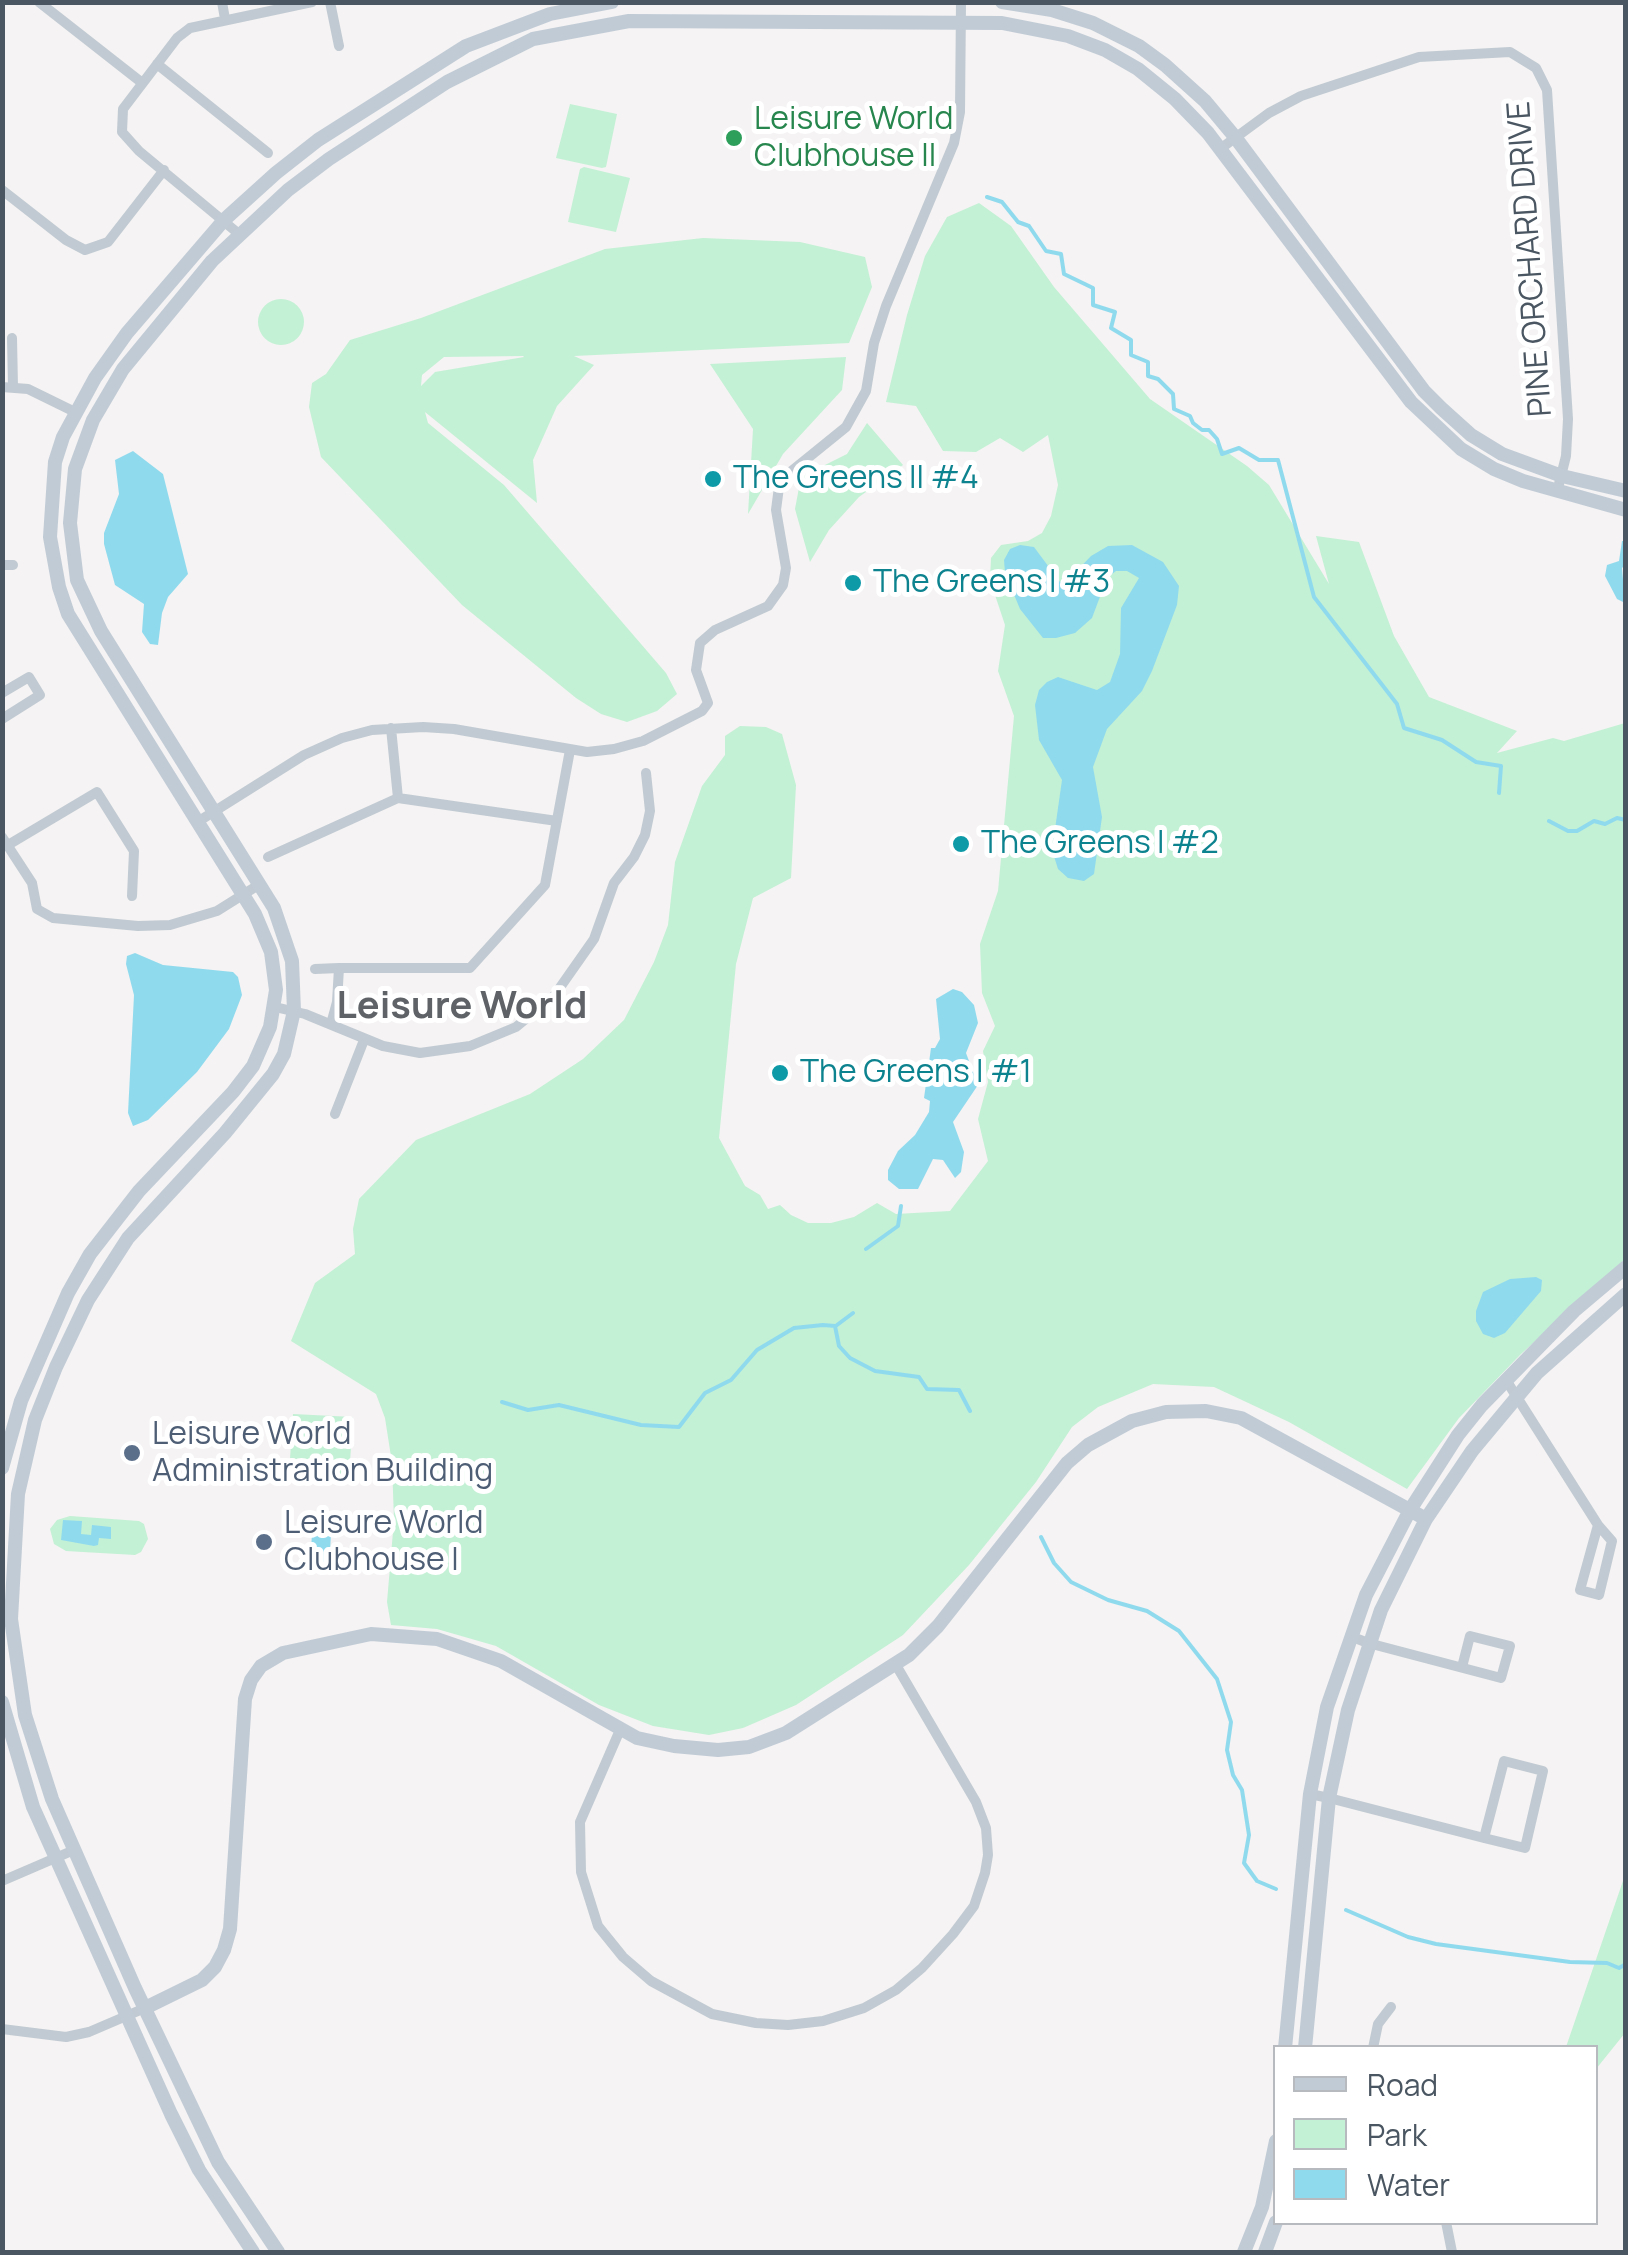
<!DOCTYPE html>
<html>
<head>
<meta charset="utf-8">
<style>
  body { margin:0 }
  #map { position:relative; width:1628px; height:2255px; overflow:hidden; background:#f5f3f3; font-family:Manrope,sans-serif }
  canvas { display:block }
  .frame { position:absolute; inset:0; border:5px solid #4a5661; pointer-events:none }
  .legend { position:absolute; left:1273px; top:2045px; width:325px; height:180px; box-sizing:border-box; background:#fff; border:2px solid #b7bbc0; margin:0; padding:12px 18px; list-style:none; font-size:30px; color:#4a5661 }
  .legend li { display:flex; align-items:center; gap:20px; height:50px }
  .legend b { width:50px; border:2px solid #b7bbc0 }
</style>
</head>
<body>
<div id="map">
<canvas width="1628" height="2255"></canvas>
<div class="frame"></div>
<ul class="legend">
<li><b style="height:12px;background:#c1cbd6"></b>Road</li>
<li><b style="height:28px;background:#c3f1d5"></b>Park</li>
<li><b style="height:28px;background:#90daee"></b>Water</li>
</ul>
</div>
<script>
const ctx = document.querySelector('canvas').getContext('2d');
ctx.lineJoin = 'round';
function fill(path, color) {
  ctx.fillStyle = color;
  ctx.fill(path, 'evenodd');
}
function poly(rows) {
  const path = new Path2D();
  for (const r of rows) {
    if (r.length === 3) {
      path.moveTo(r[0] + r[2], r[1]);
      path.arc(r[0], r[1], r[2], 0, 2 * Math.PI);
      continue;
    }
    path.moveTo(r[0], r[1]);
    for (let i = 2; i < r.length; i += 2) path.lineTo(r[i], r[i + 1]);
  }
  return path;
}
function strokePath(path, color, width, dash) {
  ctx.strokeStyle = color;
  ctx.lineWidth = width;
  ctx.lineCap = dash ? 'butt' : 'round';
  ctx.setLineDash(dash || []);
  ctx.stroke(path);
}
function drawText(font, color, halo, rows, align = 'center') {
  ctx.font = font + ' Manrope,sans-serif';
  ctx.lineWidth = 10;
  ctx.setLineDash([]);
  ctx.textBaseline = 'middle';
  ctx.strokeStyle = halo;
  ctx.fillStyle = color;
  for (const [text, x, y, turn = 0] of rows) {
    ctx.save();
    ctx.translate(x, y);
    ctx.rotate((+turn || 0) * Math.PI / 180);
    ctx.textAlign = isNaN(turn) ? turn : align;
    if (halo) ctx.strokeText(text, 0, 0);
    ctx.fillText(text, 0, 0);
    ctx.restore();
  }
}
fill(poly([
  [570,104,617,114,606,167,602,168,556,158],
  [584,167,630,178,616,232,568,222,580,169],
  [979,203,1011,226,1054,287,1150,399,1247,466,1269,485,1329,584,1316,536,1359,542,1394,636,1429,697,1517,731,1497,753,1553,738,1564,741,1625,723,1625,1259,1521,1354,1459,1418,1407,1489,1289,1422,1214,1387,1153,1384,1098,1407,1072,1427,1036,1482,969,1565,903,1635,796,1705,743,1728,709,1735,653,1726,599,1705,496,1646,437,1629,391,1625,387,1602,394,1520,392,1463,385,1418,376,1394,291,1341,315,1283,355,1254,353,1229,359,1199,416,1140,530,1094,583,1059,624,1020,654,962,668,925,675,862,702,786,725,755,725,736,740,726,766,727,782,734,796,785,791,878,753,898,736,964,719,1138,745,1186,760,1195,768,1209,780,1205,791,1215,808,1223,831,1223,854,1217,877,1203,896,1214,950,1211,988,1161,978,1119,988,1082,983,1051,995,1026,982,993,980,944,998,891,1014,716,998,671,1005,625,990,580,991,558,1001,545,1028,541,1042,533,1051,516,1058,485,1048,435,1023,452,1000,438,976,452,943,451,916,406,886,402,907,315,925,256,947,217],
  [703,238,800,242,865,257,872,287,849,343,574,356,594,365,557,406,533,460,537,503,425,412,428,423,504,485,666,673,677,694,657,711,627,722,601,714,576,698,462,605,321,457,309,407,312,383,326,374,350,340,421,318,605,249],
  [444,357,523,356,524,357,435,372,421,386,422,375],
  [281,322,23],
  [846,357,842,390,783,454,748,514,753,429,710,364],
  [867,423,903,465,859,497,829,530,810,562,795,509,801,477,847,454],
  [293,1414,353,1417,349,1477,289,1474],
  [70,1516,139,1521,144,1524,148,1539,141,1552,135,1555,66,1551,54,1544,50,1529,57,1520],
  [1625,1875,1625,2033,1596,2069,1596,2048,1566,2047]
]), '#c3f1d5');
fill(poly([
  [133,451,163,474,188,574,168,597,162,613,158,645,150,644,142,632,144,604,115,585,104,544,104,533,119,494,115,460],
  [1622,541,1625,541,1625,565,1622,568,1625,603,1617,599,1605,576,1607,565,1619,561],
  [1020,545,1034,547,1060,582,1069,579,1091,556,1108,546,1132,545,1163,562,1179,586,1177,605,1152,671,1142,691,1107,729,1093,767,1102,817,1094,874,1084,881,1068,878,1058,869,1052,850,1062,780,1039,740,1035,705,1039,690,1047,682,1058,677,1097,690,1110,682,1120,654,1121,608,1139,578,1127,571,1116,571,1107,578,1092,618,1075,633,1056,638,1043,638,1020,609,1005,573,1004,560,1010,549],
  [135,953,163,965,233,972,238,977,242,995,229,1029,197,1072,148,1120,133,1126,128,1113,134,995,126,964,127,956],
  [953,989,962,992,974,1005,978,1023,966,1053,978,1085,953,1122,964,1152,961,1172,955,1178,943,1160,933,1159,918,1189,899,1189,888,1180,888,1170,898,1151,915,1135,929,1112,930,1101,924,1098,931,1048,935,1048,940,1039,936,999],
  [1536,1277,1542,1280,1541,1291,1505,1333,1494,1338,1483,1334,1476,1321,1476,1311,1483,1292,1510,1279],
  [63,1520,82,1521,81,1534,91,1535,92,1525,111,1527,111,1539,99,1538,98,1545,94,1546,61,1540],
  [312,1533,331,1534,329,1569,310,1568]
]), '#90daee');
strokePath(poly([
  [987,197,1002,202,1018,222,1029,226,1046,251,1061,254,1064,274,1093,288,1093,305,1115,312,1111,328,1131,340,1131,355,1148,362,1148,376,1158,379,1173,394,1174,409,1190,416,1193,423,1202,430,1209,430,1217,439,1222,454,1239,448,1259,460,1278,460,1314,597,1397,704,1404,728,1442,740,1476,762,1501,766,1499,793],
  [1549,821,1568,831,1577,831,1594,821,1605,824,1617,818,1626,820],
  [866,1249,898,1226,901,1206],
  [837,1325,853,1313],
  [502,1402,528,1410,559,1405,641,1425,679,1427,705,1393,731,1380,757,1350,794,1328,823,1325,835,1326,839,1346,850,1358,875,1371,919,1377,927,1389,959,1390,970,1411],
  [1041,1537,1054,1563,1071,1582,1108,1600,1147,1611,1179,1631,1217,1679,1231,1722,1227,1750,1233,1775,1242,1790,1249,1835,1244,1863,1257,1881,1276,1889],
  [1346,1910,1408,1937,1436,1944,1570,1962,1607,1963,1619,1968,1626,1964]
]), '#90daee', 4);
strokePath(poly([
  [39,2,141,82],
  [222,2,225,19],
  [330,2,339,46],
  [157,64,268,153],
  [1220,149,1269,113,1301,96,1419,57,1510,52,1536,68,1547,90,1568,419,1566,456,1557,492],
  [2,190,66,240,85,250,108,242,164,170],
  [239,234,139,151,122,132,123,109,177,38,190,28,312,2],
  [12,338,13,387],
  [2,387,28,389,75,412],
  [2,565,13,565],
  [2,693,29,677,40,695,2,719],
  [391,728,398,798],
  [199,821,304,755,342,738,372,730,423,727,454,729,587,752,614,749,643,741,702,711,708,703,696,670,700,643,715,630,768,606,783,585,786,568,776,510,779,487,788,474,846,427,866,391,874,343,886,306,954,143,960,112,961,2],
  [2,837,32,883,37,909,53,918,138,926,170,925,217,911,260,884],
  [8,845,97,792,134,851,132,896],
  [268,857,398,798,557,821],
  [315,969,339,968],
  [275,1007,305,1014,383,1046,420,1053,470,1046,516,1027,554,996,594,939,614,883,634,857,645,835,650,811,646,773],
  [331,1024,337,1002,339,968,470,968,545,885,570,750],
  [335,1114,364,1040],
  [1506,1380,1598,1525,1580,1590,1599,1595,1612,1541,1598,1525],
  [1350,1636,1368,1643,1501,1678,1510,1646,1470,1636,1462,1667],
  [620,1730,580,1822,581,1872,598,1926,623,1957,651,1981,712,2014,756,2023,788,2025,823,2021,864,2008,896,1990,922,1968,953,1934,974,1906,985,1873,988,1855,986,1828,976,1802,896,1665],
  [1310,1794,1329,1798,1484,1838,1525,1848,1543,1771,1504,1761,1484,1838],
  [2,1881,74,1850],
  [2,2029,66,2037,89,2032,145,2008],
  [1373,2048,1378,2024,1391,2007],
  [1446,2222,1452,2252]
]), '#c1cad2', 10);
strokePath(poly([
  [1002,2,1052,10,1093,23,1139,46,1165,65,1205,101,1235,137,1424,391,1441,408,1471,435,1502,454,1562,476,1626,491],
  [2,1468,21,1401,68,1293,90,1254,139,1191,233,1092,253,1066,270,1027,276,990,271,952,255,914,68,614,59,587,50,537,55,462,63,437,95,378,127,333,224,220,276,173,318,140,466,46,550,14,612,2],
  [2,1702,33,1807,171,2114,199,2170,253,2252],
  [145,2008,202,1980,215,1967,224,1950,230,1929,245,1699,251,1680,261,1666,283,1653,371,1634,437,1639,501,1661,637,1738,674,1746,718,1750,749,1747,786,1733,909,1655,938,1626,1067,1463,1088,1445,1132,1421,1166,1412,1206,1411,1241,1418,1426,1519],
  [1285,2048,1310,1794,1327,1707,1366,1595,1410,1510,1458,1435,1482,1405,1574,1311,1626,1267],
  [1305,2048,1329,1798,1348,1710,1381,1610,1426,1519,1472,1451,1537,1373,1626,1294],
  [278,2252,218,2162,135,1988,52,1799,25,1715,11,1619,18,1494,35,1420,56,1367,88,1300,128,1238,225,1133,273,1074,284,1054,294,1011,292,961,274,908,101,631,77,580,70,523,75,469,93,420,123,369,212,261,288,190,329,159,447,82,533,39,629,21,1002,23,1068,36,1105,50,1138,69,1175,99,1208,133,1411,402,1461,449,1494,469,1523,481,1626,510],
  [1244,2252,1262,2207,1276,2141],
  [1265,2252,1276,2222]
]), '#c1cbd6', 14);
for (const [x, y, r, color] of [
  [734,138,10,"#2e9e5b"],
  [713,479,10,"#0f9aa8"],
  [853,583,10,"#0f9aa8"],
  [961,844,10,"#0f9aa8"],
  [780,1073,10,"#0f9aa8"],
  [132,1453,10,"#5c6f8a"],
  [264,1542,10,"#5c6f8a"]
]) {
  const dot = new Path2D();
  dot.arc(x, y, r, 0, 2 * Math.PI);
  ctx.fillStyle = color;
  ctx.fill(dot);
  strokePath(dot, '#fff', 4);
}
drawText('32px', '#27864d', '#fff', [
  ["Leisure World",754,120],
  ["Clubhouse II",754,157]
], 'left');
drawText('32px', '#4a5661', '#fff', [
  ["PINE ORCHARD DRIVE",1531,259,-94]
]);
drawText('32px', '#0d838f', '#fff', [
  ["The Greens II #4",733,479],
  ["The Greens I #3",873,583],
  ["The Greens I #2",981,844],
  ["The Greens I #1",800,1073]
], 'left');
drawText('32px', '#4e5e75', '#fff', [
  ["Leisure World",152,1435],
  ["Administration Building",152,1472],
  ["Leisure World",284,1524],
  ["Clubhouse I",284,1561]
], 'left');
drawText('bold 38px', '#5f6368', '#fff', [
  ["Leisure World",462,1007]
]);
</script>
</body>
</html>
